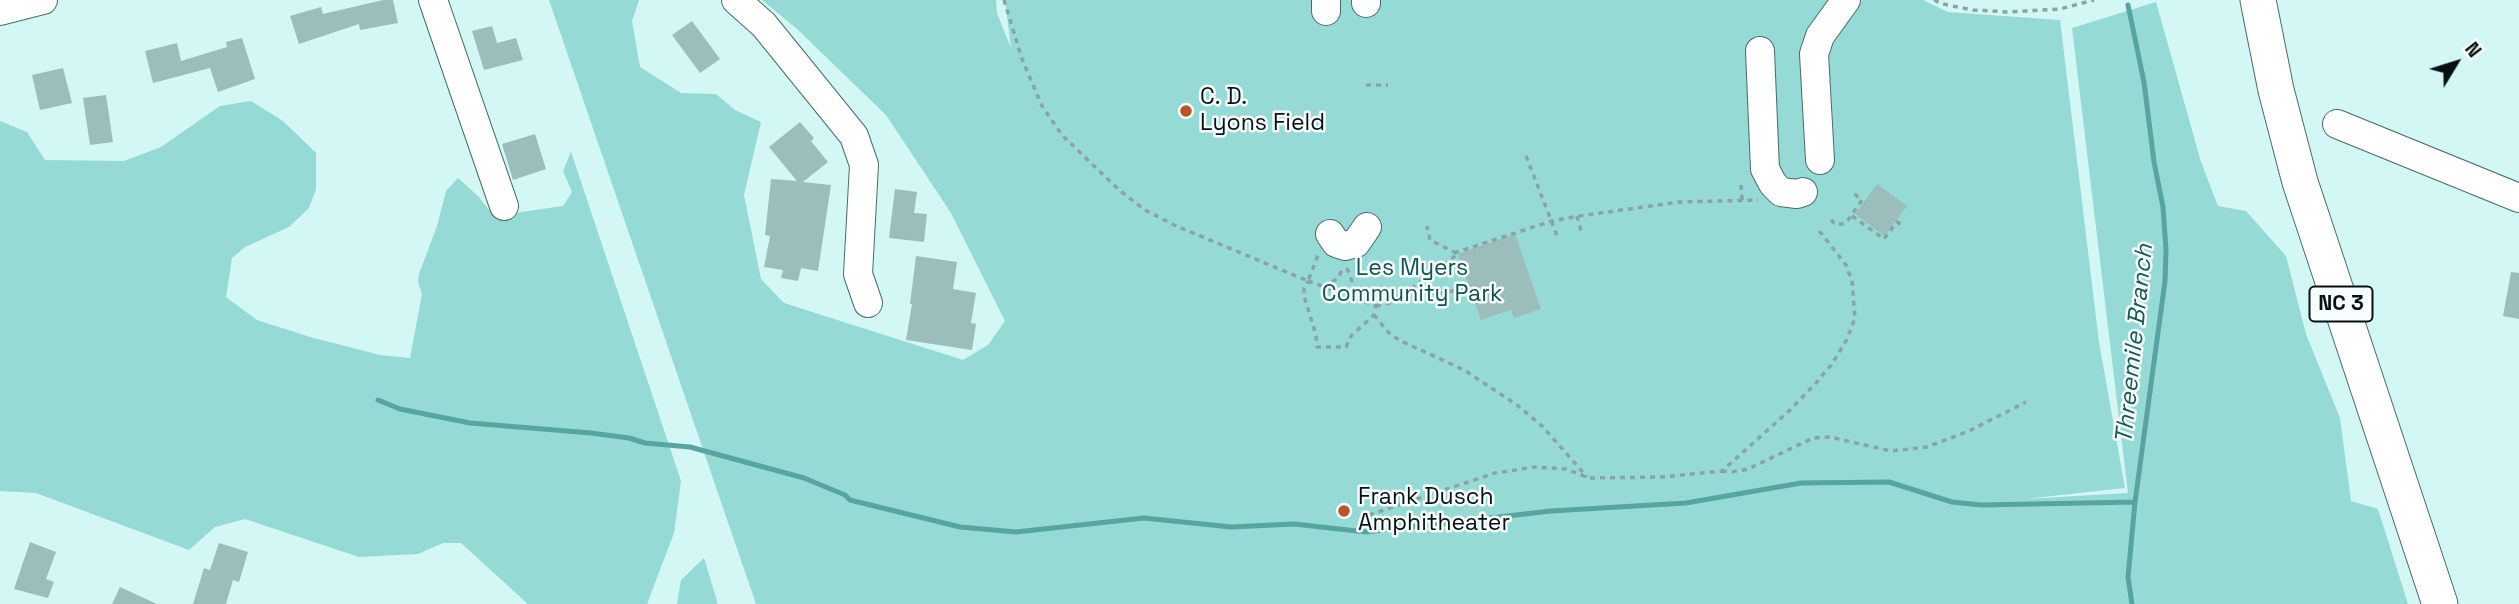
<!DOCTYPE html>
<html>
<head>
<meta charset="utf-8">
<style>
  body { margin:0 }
  #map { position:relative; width:2519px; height:604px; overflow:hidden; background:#d3f7f5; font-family:"Space Grotesk",sans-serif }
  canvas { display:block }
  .north { position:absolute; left:2421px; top:28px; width:70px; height:70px; -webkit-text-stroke:5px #f7fefd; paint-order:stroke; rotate:52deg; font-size:19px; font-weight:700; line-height:28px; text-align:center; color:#051211 }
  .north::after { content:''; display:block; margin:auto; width:24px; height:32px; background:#051211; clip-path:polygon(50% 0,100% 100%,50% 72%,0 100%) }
</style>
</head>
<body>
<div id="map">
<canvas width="2519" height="604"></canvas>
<div class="north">N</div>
</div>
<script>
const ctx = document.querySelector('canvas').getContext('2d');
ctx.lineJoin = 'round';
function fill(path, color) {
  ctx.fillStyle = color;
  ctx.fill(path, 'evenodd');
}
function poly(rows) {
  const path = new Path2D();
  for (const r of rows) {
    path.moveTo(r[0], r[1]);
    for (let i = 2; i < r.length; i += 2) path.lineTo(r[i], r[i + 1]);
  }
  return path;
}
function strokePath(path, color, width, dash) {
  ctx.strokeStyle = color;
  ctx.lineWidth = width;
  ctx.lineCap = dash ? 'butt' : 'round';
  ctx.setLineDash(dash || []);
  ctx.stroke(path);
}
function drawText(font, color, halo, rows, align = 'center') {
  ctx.font = font + ' "Space Grotesk",sans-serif';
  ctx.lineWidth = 5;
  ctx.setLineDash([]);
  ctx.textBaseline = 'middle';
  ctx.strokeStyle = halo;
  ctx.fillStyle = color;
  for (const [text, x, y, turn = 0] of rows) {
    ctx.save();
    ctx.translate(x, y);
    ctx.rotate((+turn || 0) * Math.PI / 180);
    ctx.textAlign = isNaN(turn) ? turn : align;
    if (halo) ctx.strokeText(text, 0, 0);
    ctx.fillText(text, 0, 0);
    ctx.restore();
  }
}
fill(poly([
  [549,0,639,0,632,21,640,67,681,93,716,94,735,110,761,122,744,195,761,279,784,303,963,360,988,345,1005,321,951,213,886,115,797,29,762,0,996,0,997,13,1011,48,1005,0,1923,0,1948,12,2060,20,2099,342,2125,488,2025,499,2128,493,2072,28,2156,2,2201,162,2218,206,2246,211,2286,256,2306,334,2340,418,2351,501,2378,509,2408,604,756,604],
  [251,101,283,121,316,153,316,189,309,208,289,227,245,247,232,258,226,297,257,320,310,337,380,355,410,358,422,294,418,282,419,274,437,226,446,191,458,178,478,196,496,219,521,212,563,206,572,192,563,171,571,152,681,481,674,533,647,604,528,604,461,543,443,543,418,554,359,557,245,519,215,527,189,550,36,493,0,491,0,121,27,132,45,160,124,161,161,147,220,106],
  [704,558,718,604,677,604,681,580]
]), '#96dad6');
strokePath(poly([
  [2128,5,2144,82,2154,162,2163,207,2166,250,2165,281,2135,502,2128,577,2132,604],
  [378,400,400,409,470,423,591,433,629,438,645,443,690,447,804,478,845,495,850,500,960,527,1016,532,1144,518,1231,527,1294,524,1366,532,1551,511,1686,503,1801,483,1889,482,1952,502,1981,505,2135,502]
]), '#58a4a0', 5);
fill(poly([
  [383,0,393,0,398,23,360,30,359,24,299,44,290,16,321,7,323,14],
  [692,21,720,59,700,73,672,35],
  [492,26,497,43,516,38,523,60,484,70,472,31],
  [242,38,255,79,218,92,210,68,153,83,145,51,177,43,181,61,227,47,226,42],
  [63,68,72,103,40,110,32,75],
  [106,95,113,142,90,145,83,98],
  [800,122,814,138,811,141,828,162,803,182,831,185,818,271,801,268,798,281,781,278,783,270,764,267,770,236,765,235,771,179,797,181,769,147],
  [535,134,546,169,513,180,502,144],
  [1877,184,1907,206,1885,236,1855,214],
  [895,189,917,192,914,213,927,214,924,242,889,238],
  [1515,234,1541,309,1514,318,1511,310,1481,320,1458,254],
  [916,256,957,262,953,289,976,293,971,323,976,324,972,350,906,340,912,304,910,304],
  [2511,272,2519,273,2519,319,2503,316],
  [30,542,56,552,46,579,54,582,48,598,14,589],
  [219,543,248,552,239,582,233,580,226,604,193,604,204,568,210,570],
  [120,587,157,604,112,604]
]), '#9bbebc');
const minor = poly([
  [433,0,504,206],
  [736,0,764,25,854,136,864,165,858,274,868,303],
  [1326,0,1326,11],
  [1366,0,1366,3],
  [0,11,43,0],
  [1760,51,1765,169,1773,184,1781,192,1797,194,1803,192],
  [2337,124,2519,198],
  [1820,160,1814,54,1820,36,1846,0],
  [1330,234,1336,243,1345,246,1356,243,1367,227]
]);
const major = poly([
  [2258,0,2276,90,2300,182,2440,604]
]);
strokePath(minor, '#4a6b69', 30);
strokePath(major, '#4a6b69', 37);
strokePath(poly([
  [1004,0,1022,59,1042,106,1062,135,1119,190,1145,210,1174,225,1308,281,1318,255],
  [1934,0,1943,4,1973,10,2009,12,2060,9,2094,0],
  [1366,85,1388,85],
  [1526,156,1558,238],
  [1741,185,1742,200],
  [1577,216,1581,231],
  [1852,216,1884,239,1897,222,1902,225],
  [1831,220,1836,225,1846,223,1862,200,1852,192],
  [1454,253,1552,221,1579,216,1679,202,1758,200],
  [1347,268,1359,300],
  [1308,281,1376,306,1374,315,1351,336,1346,347,1317,347,1316,335,1304,296,1304,288,1308,281],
  [1323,286,1337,279,1344,267],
  [1410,289,1436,294,1469,288],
  [1376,306,1393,302,1458,254,1430,240,1427,226],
  [1374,315,1389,333,1399,340,1464,370,1517,405,1542,426,1587,477],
  [1722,471,1732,472,1748,469,1813,438,1830,437,1891,451,1927,447,1969,431,2026,402],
  [1369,515,1495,473,1535,467,1566,469,1589,478,1663,477,1722,471,1790,410,1816,383,1832,364,1847,339,1855,318,1852,281,1846,265,1817,228]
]), '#89a4a3', 3.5, [5, 5]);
strokePath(minor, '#fff', 28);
strokePath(major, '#fff', 35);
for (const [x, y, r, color] of [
  [1186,111,7,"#ba5428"],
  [1344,511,7,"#ba5428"]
]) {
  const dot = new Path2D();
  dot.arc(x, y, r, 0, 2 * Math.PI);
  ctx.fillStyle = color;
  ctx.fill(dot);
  strokePath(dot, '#f7fefd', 2.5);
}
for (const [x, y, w] of [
  [2341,304,63]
]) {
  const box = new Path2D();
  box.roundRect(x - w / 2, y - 17.5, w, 35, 5);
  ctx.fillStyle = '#f7fefd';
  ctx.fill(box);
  strokePath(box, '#051211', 2);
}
drawText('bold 21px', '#051211', null, [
  ["NC 3",2341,304]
]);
drawText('23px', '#051211', '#f7fefd', [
  ["C. D.",1200,98],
  ["Lyons Field",1200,124],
  ["Frank Dusch",1358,498],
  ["Amphitheater",1358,524]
], 'left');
drawText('23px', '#105351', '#f7fefd', [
  ["Les Myers",1412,269],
  ["Community Park",1412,295]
]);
drawText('italic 24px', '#185957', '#f7fefd', [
  ["Threemile Branch",2135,344,-84]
]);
</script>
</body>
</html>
